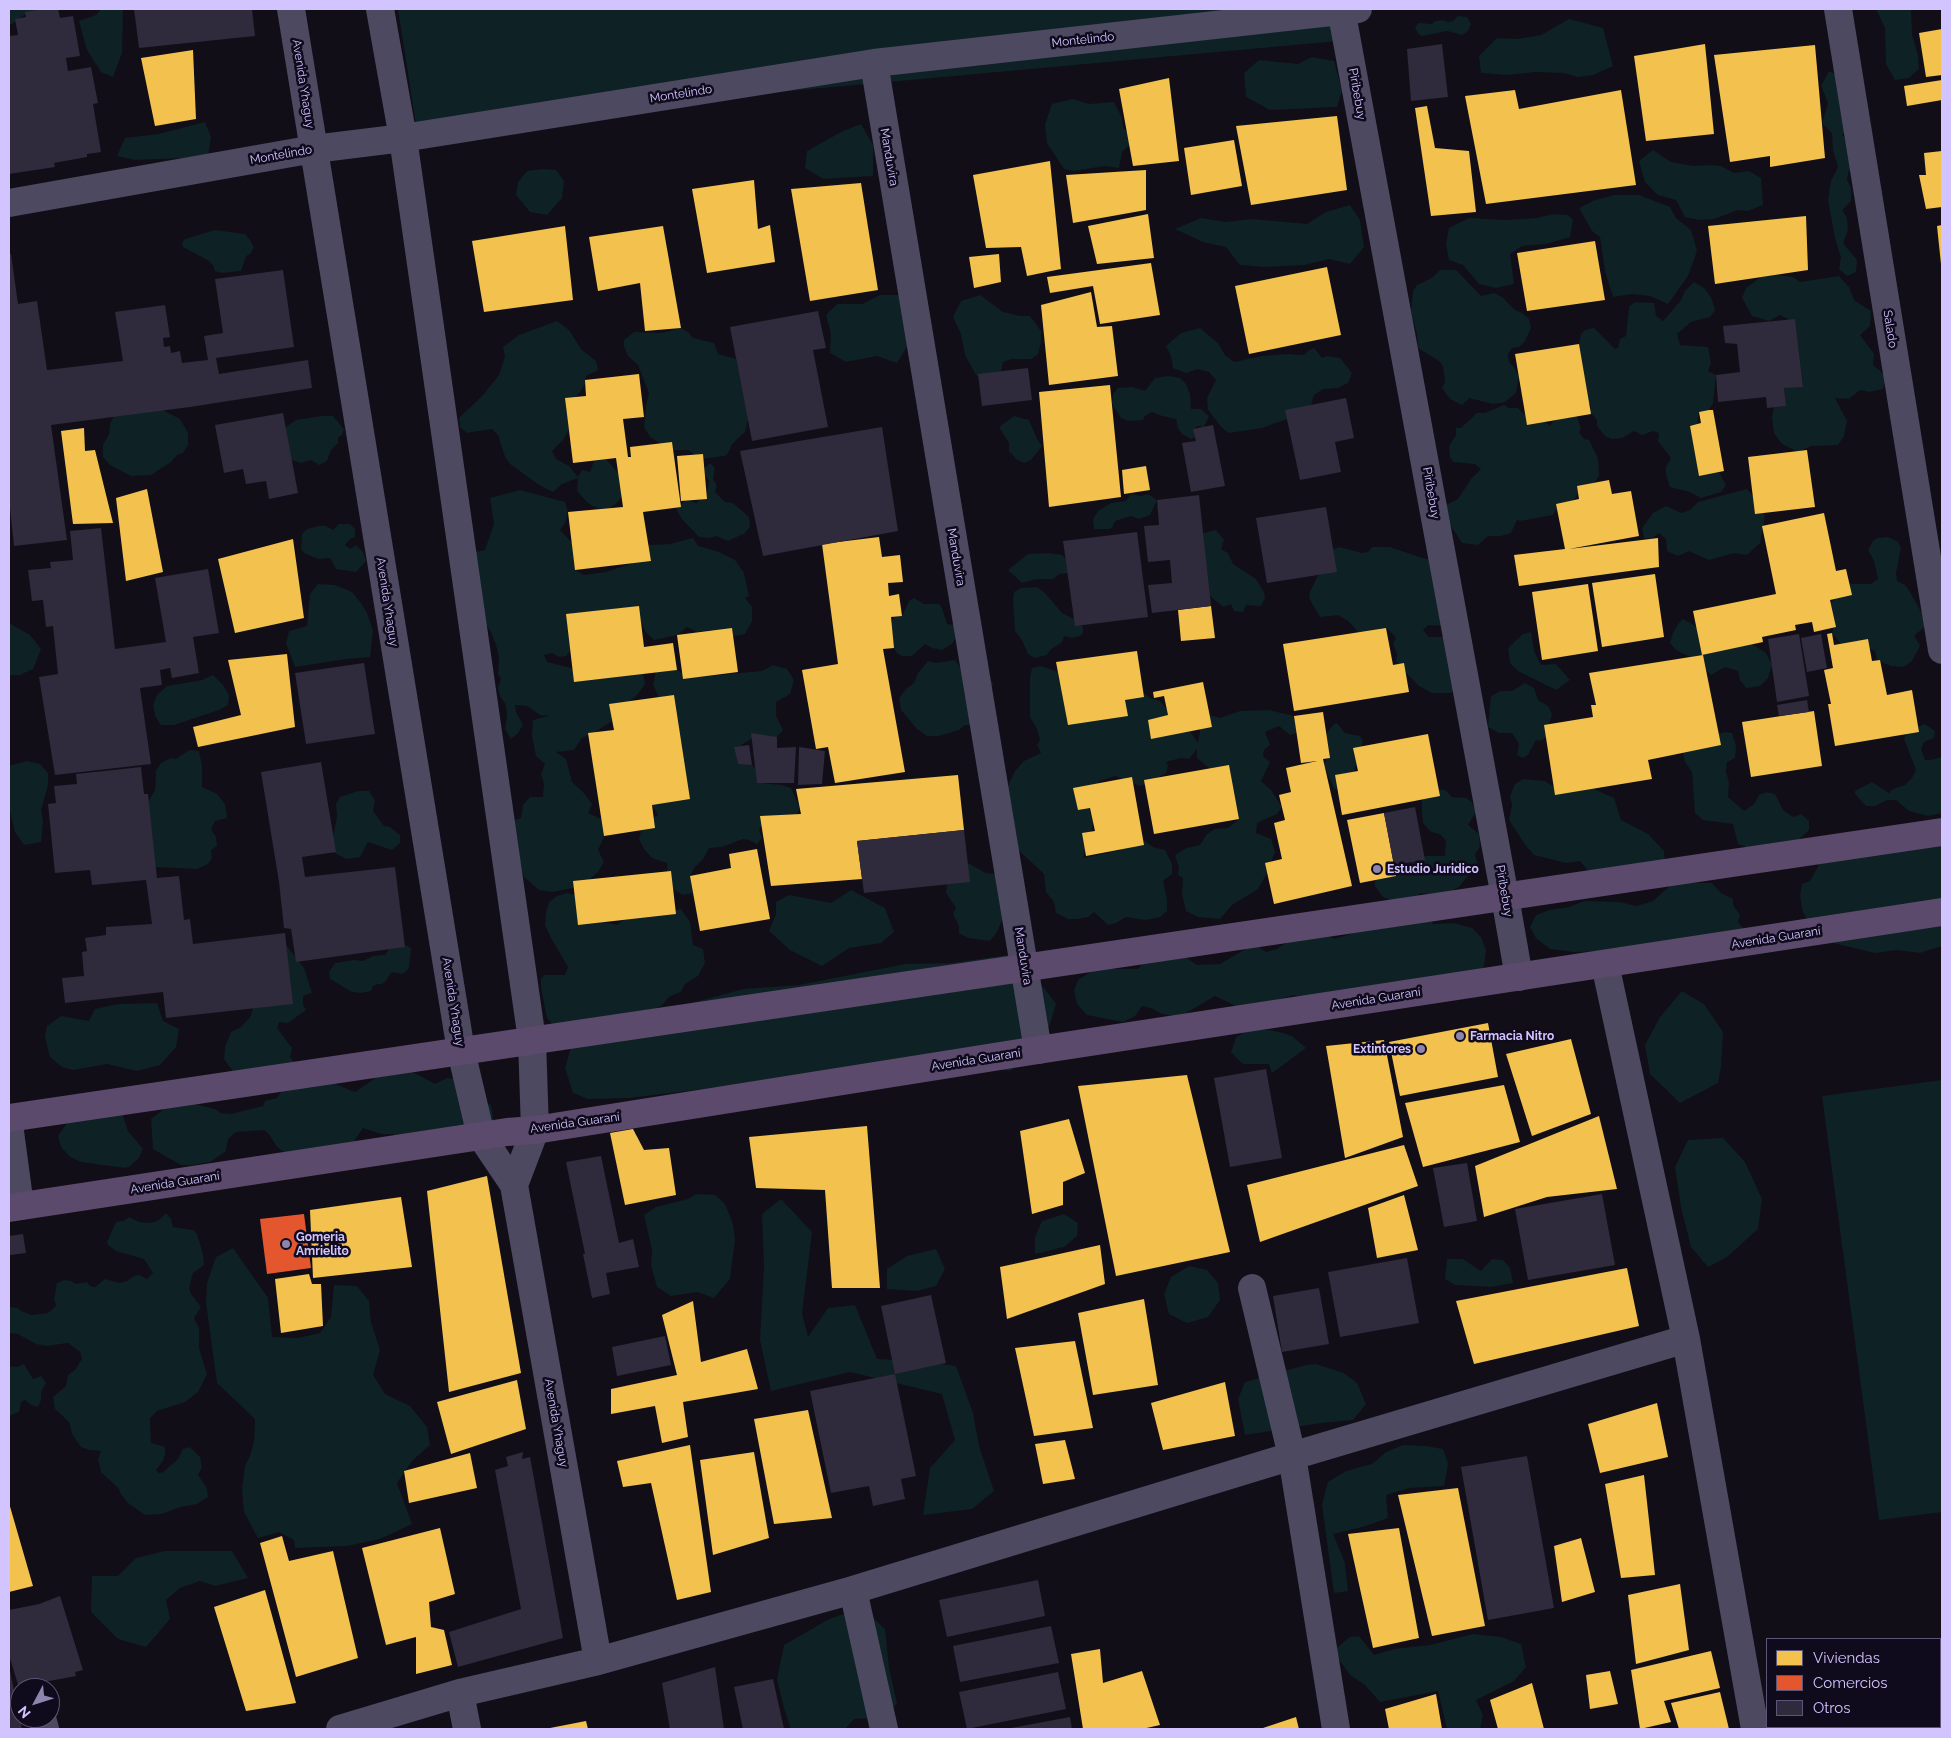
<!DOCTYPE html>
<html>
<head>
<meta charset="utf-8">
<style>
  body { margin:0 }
  #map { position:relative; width:1951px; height:1738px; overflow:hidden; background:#110e18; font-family:Raleway,sans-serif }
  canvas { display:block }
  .frame { position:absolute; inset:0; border:10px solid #d2c5ff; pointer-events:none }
  .legend { position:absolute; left:1766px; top:1638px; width:175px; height:90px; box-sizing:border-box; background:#0f0a1c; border:1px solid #5d5577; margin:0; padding:6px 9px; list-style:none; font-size:15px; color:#d2c5ff }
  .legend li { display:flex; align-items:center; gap:10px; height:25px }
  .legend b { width:25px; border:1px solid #5d5577 }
  .north { position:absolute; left:10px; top:1678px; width:50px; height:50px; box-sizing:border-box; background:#0f0a1c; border:1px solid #5d5577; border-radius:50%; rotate:230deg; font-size:14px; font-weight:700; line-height:20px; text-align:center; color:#d2c5ff }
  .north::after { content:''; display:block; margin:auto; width:18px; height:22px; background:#8e85ae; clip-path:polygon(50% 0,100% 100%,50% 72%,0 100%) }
</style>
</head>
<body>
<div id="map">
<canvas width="1951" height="1738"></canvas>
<div class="frame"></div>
<ul class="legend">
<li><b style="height:14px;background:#f2c14e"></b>Viviendas</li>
<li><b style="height:14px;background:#e4572e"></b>Comercios</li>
<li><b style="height:14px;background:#2f2a3c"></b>Otros</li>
</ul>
<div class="north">N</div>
</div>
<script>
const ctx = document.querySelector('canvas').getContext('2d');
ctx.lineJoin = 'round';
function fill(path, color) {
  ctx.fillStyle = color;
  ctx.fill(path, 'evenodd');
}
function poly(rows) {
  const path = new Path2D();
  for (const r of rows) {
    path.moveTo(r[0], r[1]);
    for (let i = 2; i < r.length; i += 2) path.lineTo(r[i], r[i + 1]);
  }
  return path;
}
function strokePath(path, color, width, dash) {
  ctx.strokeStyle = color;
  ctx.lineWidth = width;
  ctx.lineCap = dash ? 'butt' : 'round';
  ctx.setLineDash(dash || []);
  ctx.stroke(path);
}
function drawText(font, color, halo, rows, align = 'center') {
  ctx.font = font + ' Raleway,sans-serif';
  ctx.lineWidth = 5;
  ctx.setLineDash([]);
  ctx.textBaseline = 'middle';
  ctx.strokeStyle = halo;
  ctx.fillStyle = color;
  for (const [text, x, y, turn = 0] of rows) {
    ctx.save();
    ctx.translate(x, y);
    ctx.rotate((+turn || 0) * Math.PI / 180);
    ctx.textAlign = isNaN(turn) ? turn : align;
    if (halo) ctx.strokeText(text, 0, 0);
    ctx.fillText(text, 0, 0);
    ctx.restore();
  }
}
fill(poly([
  [9,9,42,9,36,12,24,15,12,24,9,24],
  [101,9,123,9,122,53,113,77,101,72,87,50,79,21,96,15],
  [398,9,1355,9,1360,39,416,125],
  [1876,9,1911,9,1912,35,1918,55,1919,69,1909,78,1895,80,1886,64,1885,28],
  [1458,16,1467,17,1471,24,1468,31,1462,35,1447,31,1422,36,1418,34,1415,27,1419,23,1432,24,1435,21,1443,20,1448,22,1453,21],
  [1569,19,1603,28,1613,66,1593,75,1577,77,1564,73,1535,72,1507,75,1481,73,1479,56,1497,38,1517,39,1541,35],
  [1312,57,1334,61,1342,91,1337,107,1270,110,1246,97,1244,73,1259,60,1298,64],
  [1829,71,1842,77,1839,105,1846,113,1850,126,1842,135,1856,145,1859,158,1848,173,1847,180,1851,188,1851,201,1842,210,1847,218,1848,230,1843,243,1857,260,1856,272,1847,276,1839,269,1841,258,1835,238,1828,200,1831,181,1838,167,1833,150,1832,133,1822,123,1828,103,1821,86],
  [1073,99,1089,104,1114,102,1122,118,1123,127,1133,141,1122,152,1119,168,1105,166,1074,171,1064,169,1047,143,1045,124,1052,104],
  [205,122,211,137,208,157,135,160,117,156,125,138,158,134],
  [861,124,873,145,873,176,823,179,805,168,807,151,841,132],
  [1653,150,1671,162,1693,166,1709,165,1721,166,1734,173,1749,171,1761,178,1763,205,1748,211,1738,210,1714,219,1700,220,1685,217,1676,200,1658,195,1645,182,1639,161],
  [543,169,556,170,564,181,562,198,547,215,530,212,516,195,518,182,527,171],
  [1614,195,1639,195,1670,207,1676,218,1691,230,1697,251,1688,276,1668,304,1650,296,1632,294,1613,297,1605,271,1600,237,1592,231,1579,208,1593,201],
  [1350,205,1360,220,1364,247,1350,264,1329,259,1305,265,1264,267,1240,265,1226,247,1203,242,1175,229,1201,218,1226,222,1252,219,1307,224,1326,212],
  [1554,214,1568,215,1573,220,1570,237,1546,244,1522,246,1510,254,1514,284,1496,288,1479,284,1463,265,1449,260,1446,244,1449,228,1469,218,1505,220,1536,218],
  [215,230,245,234,250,240,254,247,250,254,246,256,241,271,222,273,215,271,213,265,209,261,183,247,182,243,185,239],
  [1440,270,1456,270,1481,296,1494,293,1502,297,1515,310,1522,313,1529,319,1531,328,1525,341,1519,347,1512,348,1508,354,1509,362,1514,367,1519,377,1516,393,1505,402,1493,404,1469,398,1462,405,1450,399,1442,388,1445,382,1443,366,1439,361,1418,348,1417,334,1411,311,1413,291,1417,285,1432,278],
  [1778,275,1793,277,1800,282,1839,276,1849,287,1854,300,1871,311,1870,326,1860,335,1874,354,1873,365,1886,376,1883,389,1869,392,1860,390,1849,399,1835,398,1847,421,1844,436,1838,445,1811,446,1798,452,1782,444,1774,433,1772,417,1774,407,1785,406,1784,388,1803,386,1796,328,1788,319,1780,315,1769,321,1752,316,1742,298,1746,288,1761,277],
  [1694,282,1704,288,1711,297,1715,310,1710,317,1691,322,1677,334,1680,345,1708,347,1711,363,1708,371,1716,375,1713,403,1709,410,1699,412,1697,424,1691,432,1714,470,1719,472,1726,485,1721,492,1701,498,1690,492,1670,487,1666,475,1666,467,1671,458,1658,441,1659,433,1653,431,1642,435,1634,431,1622,438,1613,439,1606,437,1597,426,1597,420,1590,412,1591,405,1583,398,1573,350,1579,344,1581,334,1585,330,1594,328,1615,349,1618,348,1620,339,1626,336,1629,307,1635,302,1654,303,1656,316,1663,321,1681,300,1685,291],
  [880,295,899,295,908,345,897,363,877,356,846,362,830,353,831,334,826,315,837,304,862,304],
  [980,295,1003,312,1020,316,1030,316,1041,331,1041,342,1038,354,1031,359,1011,359,1003,362,1000,375,984,380,976,375,965,355,961,334,953,317,961,301],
  [557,321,569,330,581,349,596,361,598,370,586,376,585,384,580,392,566,408,569,430,563,440,552,451,556,459,569,466,578,477,582,470,590,472,594,461,606,459,624,480,622,496,618,502,610,508,601,509,592,506,586,501,577,491,578,478,562,484,553,492,539,485,510,464,505,457,498,435,492,429,467,433,460,427,459,418,483,395,499,375,505,357,503,347,519,335],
  [681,328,688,332,693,338,714,343,718,354,736,359,748,419,745,432,732,444,728,453,725,456,700,459,688,450,670,450,650,437,644,427,646,405,649,393,638,365,628,356,624,346,624,340,634,332,662,333],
  [1200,328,1218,343,1225,355,1234,362,1262,356,1288,354,1304,355,1309,350,1314,348,1322,358,1327,356,1340,358,1352,373,1348,383,1338,388,1323,389,1314,395,1311,405,1290,418,1262,428,1229,433,1222,428,1208,410,1207,398,1216,380,1209,372,1198,369,1186,373,1173,368,1171,356,1166,346,1181,333],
  [1168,376,1180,378,1186,384,1190,394,1191,409,1201,409,1209,416,1204,427,1197,426,1194,429,1195,437,1191,439,1182,434,1178,428,1176,419,1162,416,1152,412,1145,416,1143,420,1128,421,1121,418,1112,404,1113,394,1118,388,1132,387,1145,391,1155,378],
  [1504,405,1509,408,1518,408,1531,421,1543,420,1550,426,1558,415,1569,418,1576,414,1581,428,1579,432,1584,439,1589,440,1598,458,1599,476,1588,491,1578,494,1574,500,1555,511,1553,515,1520,521,1517,520,1511,533,1501,536,1488,536,1478,545,1462,543,1449,523,1444,506,1458,499,1471,479,1481,469,1475,464,1453,462,1450,457,1449,446,1456,435,1456,428,1461,428,1477,413,1485,413],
  [157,407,180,419,188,433,188,445,183,453,177,455,171,462,151,475,131,476,110,465,103,457,103,445,109,434,110,424,116,412],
  [322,416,333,416,344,429,342,435,338,437,338,443,331,450,327,461,319,465,311,460,301,463,292,460,281,435,287,426,296,420],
  [1014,416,1029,420,1037,439,1042,446,1031,460,1024,463,1016,459,1009,451,1009,443,999,427],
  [710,463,715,468,713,479,717,486,715,492,725,502,733,503,749,517,750,527,745,533,728,541,716,536,709,538,699,537,681,518,676,508,687,500,696,503,707,493,709,481,705,475,704,469],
  [1747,489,1753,496,1765,516,1760,543,1747,555,1734,553,1709,560,1689,551,1678,556,1667,551,1666,539,1659,533,1652,538,1644,538,1642,528,1653,513,1666,506,1681,513,1690,510,1698,502],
  [520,490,565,502,568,512,565,523,560,530,572,543,577,554,575,570,584,575,606,572,633,563,648,545,670,544,693,538,698,546,719,552,735,560,744,573,749,596,745,598,752,607,752,621,745,634,730,637,710,630,697,632,687,627,677,635,654,640,645,631,640,619,633,609,617,608,607,613,572,613,567,625,574,636,575,645,566,656,559,657,552,653,544,655,547,662,579,670,642,668,645,684,638,694,629,702,625,712,594,733,582,738,574,750,556,752,566,759,572,782,583,792,592,804,588,813,601,819,607,831,598,850,604,862,598,872,582,886,553,892,539,890,524,877,518,859,512,821,521,818,523,805,530,797,543,797,544,784,541,774,545,764,536,756,532,736,533,720,549,716,540,715,527,706,515,705,516,712,523,725,518,733,511,739,505,729,507,716,506,705,500,696,498,688,501,679,498,674,499,658,496,645,491,632,472,602,468,569,476,552,485,550,494,524,490,498],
  [1131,494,1140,496,1148,494,1157,500,1150,515,1139,519,1131,516,1115,521,1112,528,1109,529,1094,529,1093,519,1098,511,1111,503,1126,501],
  [339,524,350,524,355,529,355,537,350,539,345,545,350,549,356,545,363,552,366,561,356,572,336,569,330,558,318,559,304,553,301,549,302,534,307,529,319,526,326,526,333,530],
  [1216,530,1224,540,1221,549,1228,553,1233,564,1256,579,1264,592,1265,598,1261,606,1246,605,1243,612,1234,611,1231,604,1223,607,1210,596,1208,591,1203,533],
  [1888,537,1898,542,1901,548,1896,573,1897,581,1905,585,1909,590,1928,624,1914,636,1920,645,1918,650,1912,661,1904,667,1891,666,1877,660,1875,651,1870,649,1865,640,1841,644,1832,633,1835,621,1831,603,1850,584,1871,584,1878,579,1874,561,1868,550,1873,541,1877,538],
  [1339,547,1362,553,1368,552,1372,547,1390,547,1426,559,1445,558,1444,626,1428,625,1423,630,1429,637,1448,637,1473,661,1478,673,1475,680,1450,693,1432,693,1419,686,1402,669,1396,661,1397,654,1393,644,1396,638,1387,628,1378,629,1363,637,1348,621,1338,615,1320,617,1309,598,1310,592,1317,577,1330,565,1330,551],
  [1049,553,1062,555,1065,558,1068,573,1059,574,1053,579,1036,579,1022,583,1008,570,1028,554],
  [318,584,335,585,352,592,361,603,367,613,373,631,370,657,346,659,295,667,286,643,289,631,307,626,310,594],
  [1037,587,1046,594,1062,613,1082,623,1083,628,1083,633,1080,636,1072,638,1064,636,1062,642,1050,650,1047,655,1035,658,1028,654,1022,640,1015,631,1013,600,1014,592,1021,588],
  [914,598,924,604,939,604,942,608,947,624,955,625,958,634,952,644,942,650,932,648,925,644,912,656,902,656,898,654,890,643,891,624,894,617,902,616,909,601],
  [1683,619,1697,627,1752,644,1766,653,1772,665,1768,678,1760,686,1746,688,1740,680,1738,671,1725,667,1711,675,1706,670,1704,662,1697,656,1690,657,1676,650,1670,643,1673,633,1678,624],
  [9,623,30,635,41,649,33,669,20,675,9,675],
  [1531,632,1534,651,1541,665,1556,664,1570,680,1556,690,1518,671,1510,663,1508,648,1523,634],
  [955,660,964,672,979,672,993,682,991,694,995,709,983,725,965,725,959,730,939,736,927,736,917,729,901,710,899,698,906,689,914,683,918,673,928,661,936,663],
  [773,665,787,669,794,680,790,694,776,702,776,716,783,730,777,737,751,739,740,746,734,747,738,764,746,761,752,765,755,768,757,778,761,783,782,785,791,788,800,808,796,816,766,816,759,830,762,838,757,844,749,840,743,839,722,847,709,848,704,858,695,867,690,876,693,893,683,895,668,886,667,863,652,858,644,849,639,839,643,823,658,815,652,805,659,698,653,684,656,672,677,670,686,675,698,677,762,671],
  [1041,666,1058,672,1059,680,1066,687,1100,717,1107,719,1116,718,1119,693,1137,687,1150,698,1160,701,1167,710,1168,715,1187,727,1198,743,1202,720,1209,715,1220,718,1240,711,1269,710,1294,716,1297,733,1290,735,1279,726,1265,732,1270,745,1264,750,1263,756,1270,762,1261,781,1271,790,1282,807,1277,814,1257,823,1256,833,1271,839,1275,852,1267,873,1258,889,1232,905,1220,919,1198,917,1186,911,1182,894,1183,878,1178,875,1179,868,1175,855,1187,848,1200,845,1207,834,1215,829,1228,828,1239,819,1234,793,1226,773,1209,768,1197,758,1197,749,1189,759,1181,758,1166,762,1168,766,1166,773,1147,784,1140,786,1115,776,1100,781,1089,790,1088,805,1093,822,1089,842,1085,849,1083,858,1121,850,1127,843,1135,838,1143,840,1153,847,1165,850,1172,864,1172,874,1163,881,1167,899,1167,911,1160,917,1146,920,1126,917,1116,923,1108,925,1094,912,1088,917,1077,919,1068,919,1056,913,1054,902,1046,892,1044,874,1015,847,1005,792,1015,771,1024,761,1041,753,1037,745,1040,740,1037,729,1030,717,1030,677,1032,668],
  [213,675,223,685,229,695,228,705,219,710,174,725,161,725,155,716,153,705,157,695,167,686,202,680],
  [1525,683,1534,688,1538,700,1548,706,1552,714,1549,725,1554,733,1540,741,1536,740,1528,755,1523,758,1517,755,1519,744,1512,733,1499,733,1488,727,1491,696,1501,691,1512,691],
  [1337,723,1345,733,1360,736,1363,740,1361,749,1354,754,1356,763,1354,772,1341,789,1334,789,1324,765,1328,757,1325,742,1327,733,1333,725],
  [1925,724,1935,731,1934,738,1924,742,1921,749,1925,760,1930,760,1942,757,1942,813,1928,816,1909,811,1896,800,1887,800,1875,806,1866,806,1855,794,1855,791,1872,782,1889,793,1893,789,1905,785,1912,778,1916,770,1904,739,1907,731],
  [1725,732,1732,733,1736,745,1735,758,1727,762,1726,772,1729,782,1728,797,1744,811,1754,804,1759,795,1766,792,1775,794,1783,810,1793,817,1801,814,1809,821,1809,830,1796,842,1754,850,1738,844,1733,824,1703,820,1695,813,1692,772,1685,762,1683,753,1691,742],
  [189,750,199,751,202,765,202,787,217,794,225,804,227,818,215,821,211,829,216,837,217,846,211,850,212,858,208,864,197,869,156,867,149,859,147,852,153,840,144,809,155,790,156,771,161,763,171,758,176,759],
  [27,761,40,764,48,773,48,785,41,810,43,821,41,842,24,845,15,832,9,807,9,766],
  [1523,779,1545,781,1555,788,1585,785,1614,798,1621,820,1648,834,1664,851,1665,861,1603,888,1580,861,1566,863,1534,855,1526,846,1509,820,1512,805,1510,796,1515,784],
  [1436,790,1445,790,1452,797,1466,798,1472,802,1476,812,1468,825,1479,834,1480,847,1475,854,1479,870,1470,873,1459,887,1449,892,1429,894,1421,893,1412,900,1394,901,1383,897,1375,886,1375,880,1394,865,1411,863,1417,856,1445,856,1446,841,1441,835,1430,831,1423,823,1422,811,1422,800,1425,794],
  [358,791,369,791,375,800,373,811,384,826,390,827,400,835,400,843,392,850,368,842,360,857,346,859,333,852,333,837,337,817,336,804,340,797],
  [1942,842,1942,946,1920,953,1897,950,1875,953,1837,944,1817,937,1803,912,1800,896,1802,884,1810,881,1820,863],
  [968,863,986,873,996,874,1004,901,1002,920,997,932,990,941,968,938,959,933,959,926,953,914,956,908,946,893,947,885],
  [1673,883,1712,883,1721,893,1733,899,1733,905,1740,915,1738,922,1745,930,1615,951,1575,952,1550,949,1536,938,1530,927,1536,915,1550,910,1569,907,1584,901,1620,902,1636,906,1653,901],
  [851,890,885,908,894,932,881,943,849,948,822,966,790,950,769,931,776,914,776,902,789,895,831,903],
  [567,893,575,895,602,922,617,925,625,919,681,909,690,922,693,945,703,949,705,963,698,976,685,984,681,992,670,996,662,1005,634,1021,554,1026,547,1018,541,988,541,979,544,975,565,975,568,967,551,938,545,925,546,913,549,902,557,896],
  [1423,911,1433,924,1454,923,1472,928,1481,937,1486,950,1484,967,1441,997,1316,1001,1294,995,1242,1009,1215,996,1186,1013,1175,1016,1162,1014,1153,1009,1142,1006,1135,1016,1123,1022,1087,1015,1077,1004,1074,990,1078,980,1095,969,1138,969,1145,960,1184,956,1197,965,1220,964,1254,944,1266,952,1277,949,1291,939,1320,931,1334,939],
  [401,943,411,948,409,968,406,972,401,974,393,972,390,974,386,981,382,984,378,984,373,986,371,991,361,993,352,992,330,979,329,972,335,963,354,960,363,961,373,956,385,955,390,948],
  [287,946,304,968,312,993,303,996,303,1004,306,1010,288,1023,279,1022,277,1028,292,1048,290,1057,297,1066,240,1081,224,1059,225,1047,231,1032,241,1027,251,1016,253,1008],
  [1008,955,1045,989,1056,1004,1049,1027,1031,1054,1010,1071,996,1069,771,1081,758,1081,727,1086,629,1098,588,1099,573,1093,565,1068,571,1047,676,1007,744,989,799,985,905,964,952,963],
  [1682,991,1704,1004,1723,1032,1721,1067,1718,1083,1680,1103,1650,1074,1645,1045,1660,1017],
  [157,1003,163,1021,179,1029,176,1047,160,1065,137,1071,107,1064,73,1070,62,1067,50,1057,45,1037,47,1026,61,1016,89,1021,95,1009,118,1004],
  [1249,1030,1270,1030,1283,1033,1292,1036,1306,1048,1272,1073,1269,1064,1243,1064,1231,1052,1236,1037],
  [411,1071,435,1084,447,1078,464,1080,478,1099,491,1105,494,1123,401,1138,393,1134,381,1134,363,1128,353,1143,298,1162,277,1147,269,1134,264,1130,236,1132,228,1139,226,1151,210,1162,193,1165,181,1165,153,1149,151,1119,169,1105,191,1103,215,1109,221,1113,231,1114,263,1106,265,1101,277,1098,285,1086,328,1081,355,1092,381,1074],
  [1942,1080,1942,1512,1879,1520,1822,1096],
  [113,1102,123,1116,128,1131,143,1149,139,1158,129,1167,125,1168,81,1162,69,1156,61,1147,58,1136,71,1117],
  [1723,1138,1745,1162,1762,1199,1758,1229,1727,1257,1708,1267,1691,1247,1681,1207,1675,1167,1688,1140],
  [696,1194,715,1195,725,1204,733,1224,735,1240,730,1279,714,1298,697,1292,671,1296,657,1287,651,1265,652,1250,644,1215,656,1207,688,1199],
  [781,1199,812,1232,802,1314,808,1337,828,1308,855,1305,877,1359,927,1362,956,1366,973,1413,979,1446,994,1491,972,1509,923,1515,930,1468,955,1440,942,1394,850,1372,771,1391,760,1340,764,1266,762,1214],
  [166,1213,171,1219,173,1227,193,1230,197,1234,203,1254,204,1265,193,1273,189,1288,191,1294,201,1307,194,1318,199,1328,199,1348,207,1374,198,1392,185,1402,157,1411,150,1418,151,1443,165,1447,165,1454,163,1461,156,1470,159,1473,163,1472,178,1459,183,1449,190,1447,200,1457,202,1467,198,1475,207,1488,208,1497,197,1504,180,1507,162,1514,145,1515,128,1503,120,1493,119,1489,101,1472,98,1459,101,1451,89,1450,81,1447,72,1434,69,1422,55,1409,53,1397,66,1386,68,1375,75,1370,82,1359,80,1352,68,1343,46,1346,36,1344,18,1334,9,1333,9,1307,18,1308,21,1311,32,1315,48,1313,56,1306,54,1299,57,1283,64,1280,71,1281,76,1284,87,1282,90,1286,95,1287,105,1279,119,1283,127,1281,134,1276,139,1275,147,1279,153,1273,144,1259,116,1251,108,1245,107,1242,116,1222,124,1221,129,1217,139,1222,151,1223,159,1220],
  [1064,1214,1078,1223,1077,1236,1064,1247,1035,1254,1035,1237,1042,1221],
  [233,1248,268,1298,272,1337,298,1338,320,1333,331,1317,334,1285,357,1286,369,1301,371,1322,380,1350,373,1375,385,1394,410,1406,427,1427,430,1445,412,1461,397,1483,412,1524,380,1539,347,1546,295,1548,294,1540,279,1532,258,1538,244,1512,242,1489,245,1466,250,1456,254,1442,255,1419,217,1383,206,1303,207,1283,216,1257],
  [936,1249,945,1269,936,1286,917,1291,887,1289,887,1269,907,1256],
  [1447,1259,1463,1259,1481,1271,1492,1259,1503,1260,1510,1268,1513,1283,1491,1287,1455,1285,1445,1279],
  [1189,1266,1207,1270,1218,1283,1220,1300,1208,1317,1187,1323,1169,1314,1164,1294,1171,1277],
  [24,1364,33,1379,41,1376,46,1383,41,1392,41,1400,38,1407,31,1405,25,1400,21,1402,19,1412,9,1416,9,1366,17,1367],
  [1316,1364,1344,1373,1357,1383,1366,1404,1353,1420,1321,1423,1245,1435,1238,1399,1245,1382,1306,1365],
  [1403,1445,1426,1446,1443,1449,1448,1464,1444,1486,1410,1488,1386,1495,1388,1518,1366,1526,1333,1534,1345,1563,1348,1591,1334,1593,1322,1505,1328,1482,1346,1471,1372,1464,1386,1452],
  [165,1551,232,1551,248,1578,215,1586,200,1581,180,1588,166,1600,170,1619,146,1647,118,1639,91,1612,92,1576,118,1576,136,1558],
  [863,1608,885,1629,889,1668,897,1704,876,1718,854,1719,845,1729,791,1729,784,1708,777,1679,784,1645,829,1619],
  [1473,1634,1501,1637,1521,1644,1526,1667,1514,1681,1476,1700,1483,1715,1480,1729,1447,1729,1438,1691,1380,1702,1365,1685,1350,1675,1333,1651,1350,1637,1359,1636,1374,1655,1394,1649,1430,1645],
  [1776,1727,1840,1727,1840,1729,1777,1729]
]), '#0e2124');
fill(poly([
  [1942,29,1942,75,1926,77,1919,33],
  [1705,44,1714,134,1646,141,1634,56],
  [1815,45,1825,158,1770,167,1770,156,1730,162,1714,55],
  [193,50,196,119,155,126,141,58],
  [1169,78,1179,161,1133,166,1119,89],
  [1942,80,1942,100,1907,106,1904,86],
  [1515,90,1519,109,1621,90,1636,185,1486,204,1465,96],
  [1427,106,1435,148,1469,151,1476,212,1431,216,1415,108],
  [1337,116,1347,190,1251,205,1236,126],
  [1234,140,1242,186,1191,195,1184,148],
  [1942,151,1942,207,1926,209,1919,175,1926,175,1924,153],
  [1050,161,1061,269,1027,276,1021,247,986,248,973,175],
  [1146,170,1146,210,1073,223,1066,175],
  [754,180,758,229,770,225,775,262,707,273,692,189],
  [861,183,878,290,810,301,791,189],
  [1148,214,1154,258,1097,264,1088,226],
  [1806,216,1808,270,1715,284,1708,226],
  [1942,225,1942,264,1941,264,1937,226],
  [565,226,573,300,484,312,472,241],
  [663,226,681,328,645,331,640,283,598,291,589,237],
  [1595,241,1605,300,1527,311,1517,253],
  [999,254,1001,282,974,288,969,257],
  [1151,263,1160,315,1100,324,1093,286,1050,293,1047,277],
  [1327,267,1341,335,1249,354,1235,286],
  [1091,292,1097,327,1112,326,1118,376,1049,385,1041,305],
  [1579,344,1591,414,1527,425,1515,354],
  [639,374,644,417,623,419,628,457,631,457,630,447,672,442,681,507,643,512,651,561,575,570,568,512,623,507,616,458,573,463,565,398,586,396,585,380],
  [1110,385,1121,497,1049,507,1039,392],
  [1709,410,1713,410,1724,471,1699,476,1690,426,1701,423,1699,412],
  [84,428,85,451,95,450,113,523,73,524,61,431],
  [1807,450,1815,507,1755,514,1748,457],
  [703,454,707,499,681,501,677,456],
  [1146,466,1150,490,1124,494,1122,470],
  [1609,480,1612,494,1631,491,1639,536,1569,549,1658,538,1659,567,1519,586,1514,555,1565,549,1556,504,1579,499,1577,486],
  [147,489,163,572,126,581,116,498],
  [1824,513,1836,571,1846,569,1852,595,1830,600,1836,627,1814,632,1812,622,1795,625,1796,630,1762,637,1763,642,1702,655,1693,611,1776,594,1762,526],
  [879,537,882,557,900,555,903,582,888,583,889,596,899,594,902,616,891,617,894,648,883,649,905,772,835,783,828,747,816,749,802,670,838,664,822,544],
  [293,539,304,618,235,633,218,559],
  [1655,574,1664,637,1602,647,1592,583],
  [1588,584,1598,651,1542,660,1532,592],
  [639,606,644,647,673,643,677,670,574,682,566,614],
  [1211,606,1215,638,1181,641,1178,610],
  [732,628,738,672,683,679,677,635],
  [1386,628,1393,665,1404,663,1409,692,1294,711,1283,644],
  [1832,633,1834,645,1868,639,1872,661,1880,660,1887,695,1912,690,1919,732,1835,746,1828,704,1831,704,1824,670,1833,668,1827,634],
  [1137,651,1144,697,1125,700,1128,716,1068,725,1056,662],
  [287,654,295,727,198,747,193,727,241,715,228,660],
  [1703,655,1721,745,1648,760,1652,779,1555,795,1544,725,1593,717,1591,705,1596,705,1589,673],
  [1203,682,1212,727,1151,739,1148,720,1168,715,1164,696,1154,698,1153,692],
  [674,695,690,799,652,805,655,828,604,836,588,733,614,730,609,704],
  [1814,711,1822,766,1751,777,1742,722],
  [1323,712,1330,758,1323,759,1352,886,1274,904,1265,863,1282,859,1274,823,1285,820,1279,795,1291,792,1286,768,1317,761,1301,763,1294,716],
  [1428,734,1440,796,1342,815,1335,775,1358,771,1353,748],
  [1229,765,1239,819,1154,834,1144,780],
  [958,775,964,830,857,841,862,879,771,886,760,816,801,814,796,789],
  [1132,777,1144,845,1086,856,1082,833,1095,831,1090,808,1078,810,1073,788],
  [1384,813,1396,876,1360,883,1347,820],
  [757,849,770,919,700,931,690,876,731,868,729,854],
  [671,871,676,914,578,925,573,881],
  [1488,1023,1498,1077,1400,1096,1389,1042],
  [1571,1039,1591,1114,1532,1136,1506,1054],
  [1384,1040,1403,1137,1345,1158,1326,1046],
  [1187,1075,1230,1252,1116,1276,1078,1086],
  [1504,1085,1520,1142,1423,1167,1405,1103],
  [1599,1116,1617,1189,1547,1197,1484,1217,1475,1166],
  [1069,1119,1085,1173,1063,1182,1063,1205,1032,1214,1020,1131],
  [867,1126,880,1288,832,1288,825,1190,756,1188,749,1137],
  [633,1129,644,1150,669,1148,676,1195,625,1205,610,1133],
  [1404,1145,1418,1186,1260,1242,1247,1185],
  [487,1176,521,1373,449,1392,427,1191],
  [1404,1195,1418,1250,1377,1258,1368,1208],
  [401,1197,412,1267,313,1278,310,1210],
  [1100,1245,1105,1284,1007,1319,1000,1267],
  [1627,1268,1639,1326,1474,1364,1456,1301],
  [309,1274,312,1284,321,1284,323,1326,281,1333,275,1279],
  [1144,1299,1158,1385,1093,1395,1078,1313],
  [693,1301,701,1362,747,1349,758,1389,683,1402,688,1437,662,1443,655,1406,611,1414,611,1389,677,1375,662,1315],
  [1075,1341,1093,1428,1034,1436,1015,1348],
  [517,1380,526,1429,451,1454,437,1402],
  [1225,1382,1235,1436,1163,1450,1151,1403],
  [1657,1403,1668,1457,1600,1473,1588,1424],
  [808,1410,832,1518,774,1524,754,1419],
  [1065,1440,1075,1479,1043,1484,1035,1444],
  [690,1445,711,1592,677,1600,651,1483,623,1487,617,1461],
  [754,1452,769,1538,713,1555,700,1460],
  [470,1453,477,1488,409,1503,404,1471],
  [1644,1475,1655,1575,1621,1578,1605,1484],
  [1458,1488,1485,1626,1432,1636,1398,1495],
  [9,1503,33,1586,9,1592],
  [440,1528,455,1594,429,1602,431,1627,444,1630,452,1665,416,1674,416,1637,386,1645,362,1548],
  [1399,1528,1419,1638,1373,1648,1348,1534],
  [282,1536,289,1561,333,1551,358,1658,296,1677,260,1543],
  [1581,1538,1595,1592,1562,1602,1554,1546],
  [1680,1584,1689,1650,1636,1664,1628,1595],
  [265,1590,296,1703,246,1711,214,1607],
  [1100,1649,1103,1683,1142,1671,1160,1725,1142,1729,1083,1729,1071,1654],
  [1711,1651,1720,1688,1664,1701,1671,1722,1640,1729,1631,1670],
  [1610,1671,1618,1704,1590,1709,1586,1675],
  [1532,1683,1544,1729,1498,1729,1490,1700],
  [1720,1692,1729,1729,1679,1729,1671,1703],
  [1436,1694,1442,1729,1389,1729,1385,1709],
  [1296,1717,1299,1729,1260,1729],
  [586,1721,588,1729,550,1729,550,1728]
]), '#f2c14e');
fill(poly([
  [304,1214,311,1268,267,1274,260,1219]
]), '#e4572e');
fill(poly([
  [44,9,58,9,60,18,73,16,80,56,66,58,68,71,91,67,98,103,93,104,101,152,87,154,87,157,54,163,55,167,9,174,9,36,18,35,15,19,26,17,25,12],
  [134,9,252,9,255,36,139,48],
  [1442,44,1448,97,1411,101,1407,49],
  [9,254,11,254,18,304,37,301,47,370,123,361,115,312,165,305,170,337,163,338,164,347,170,346,171,353,180,351,182,363,208,360,204,336,223,333,215,279,283,270,294,347,216,358,219,374,308,360,312,388,190,407,51,425,67,540,14,546,9,499],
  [818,311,826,348,813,350,828,427,752,441,730,327],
  [1795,319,1803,387,1784,388,1786,406,1767,408,1766,397,1718,402,1716,375,1740,372,1737,344,1725,343,1723,326],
  [1028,368,1032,400,982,406,978,374],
  [1346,398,1354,438,1335,442,1341,472,1300,480,1285,410],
  [283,413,298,493,269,499,266,481,246,484,243,469,224,473,215,425],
  [1213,425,1225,486,1191,492,1182,443,1196,441,1193,429],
  [882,427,898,531,763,556,740,451],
  [1199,495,1211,606,1152,613,1148,585,1172,583,1170,560,1148,562,1144,526,1159,525,1157,500],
  [1326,507,1337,572,1267,583,1256,518],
  [101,528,115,649,166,642,155,578,208,569,219,633,193,637,199,673,172,678,170,668,160,670,162,685,140,688,151,764,55,775,39,677,58,674,53,626,46,627,43,600,32,601,28,570,51,568,50,562,73,560,70,531],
  [1137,532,1148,617,1075,626,1063,541],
  [1799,634,1809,696,1777,702,1768,639],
  [1821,634,1827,668,1807,672,1801,638],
  [364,663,375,734,306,744,295,673],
  [1807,700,1809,712,1779,716,1777,705],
  [751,733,777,737,777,748,796,747,794,783,757,783],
  [749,745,752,765,738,764,734,747],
  [799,747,825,751,822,784,798,785],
  [321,762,336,852,302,857,305,877,395,867,405,947,296,962,291,929,284,928,279,882,261,772],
  [141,767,144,794,148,794,157,878,179,876,184,920,190,919,193,944,285,933,293,1004,166,1018,163,992,65,1003,62,978,84,976,82,952,87,951,85,938,106,935,106,927,152,924,146,880,92,885,90,870,55,873,48,804,56,803,54,786,77,784,76,774],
  [1415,807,1425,860,1394,865,1384,813],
  [964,830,970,882,864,893,857,841],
  [1266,1069,1282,1158,1230,1167,1214,1078],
  [601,1156,619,1243,633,1239,639,1267,606,1273,610,1294,592,1298,583,1254,585,1254,566,1162],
  [1467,1163,1477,1221,1444,1227,1433,1168],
  [1602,1194,1615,1265,1528,1280,1515,1209],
  [23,1234,26,1253,10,1255,9,1236],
  [1407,1258,1419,1323,1340,1337,1328,1272],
  [1319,1288,1329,1344,1282,1352,1273,1296],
  [931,1295,946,1363,895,1374,881,1306],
  [665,1336,671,1365,617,1376,612,1347],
  [895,1374,916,1476,901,1479,905,1499,873,1506,869,1486,831,1493,810,1391],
  [523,1452,522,1459,530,1457,563,1638,458,1667,449,1632,521,1609,495,1470,508,1466,506,1457],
  [1527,1456,1554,1608,1488,1620,1461,1467],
  [1038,1580,1045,1616,947,1637,939,1600],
  [60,1596,83,1670,75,1672,76,1676,44,1682,27,1688,19,1688,9,1655,9,1610,39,1604],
  [1051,1626,1059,1663,960,1682,953,1646],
  [715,1667,724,1729,670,1729,662,1683],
  [9,1671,10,1671,22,1729,9,1729],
  [1058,1672,1066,1709,967,1729,959,1692],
  [773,1679,784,1729,743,1729,734,1687],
  [1070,1717,1072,1729,1011,1729,1011,1728]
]), '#2f2a3c');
strokePath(poly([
  [291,9,461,1051,481,1136,514,1185,598,1661],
  [380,9,403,138,532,1040,535,1130,514,1185],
  [1341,9,1505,897,1519,977],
  [1838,9,1942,650],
  [874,63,1038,1050],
  [9,203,314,149,403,138,874,63,1358,9],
  [1605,964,1686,1339,1755,1729],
  [9,1124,20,1206],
  [1252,1288,1292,1456,1336,1729],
  [853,1590,884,1729],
  [460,1693,467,1729],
  [42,1718,45,1729],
  [340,1729,460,1693,598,1661,853,1590,1292,1456,1686,1339]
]), '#4d4961', 28);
strokePath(poly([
  [9,1118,1942,832],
  [9,1208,507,1132,535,1130,1038,1050,1942,912]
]), '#5c4a6c', 28);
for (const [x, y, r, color] of [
  [1377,869,5,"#8e85ae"],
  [1460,1036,5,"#8e85ae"],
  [1421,1049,5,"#8e85ae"],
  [286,1244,5,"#8e85ae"]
]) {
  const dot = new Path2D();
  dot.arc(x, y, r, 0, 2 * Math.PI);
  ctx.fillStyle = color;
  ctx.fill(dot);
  strokePath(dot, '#0f0a1c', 2);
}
drawText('12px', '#d2c5ff', '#0f0a1c', [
  ["Montelindo",1083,40,-6],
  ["Avenida Yhaguy",303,84,81],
  ["Montelindo",681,94,-9],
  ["Piribebuy",1357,94,80],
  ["Montelindo",281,155,-10],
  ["Manduvira",889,157,80],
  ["Salado",1890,329,81],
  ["Piribebuy",1431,493,80],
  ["Manduvira",956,557,80],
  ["Avenida Yhaguy",387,602,81],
  ["Piribebuy",1504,891,80],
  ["Avenida Guaraní",1776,938,-9],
  ["Manduvira",1023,956,81],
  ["Avenida Guaraní",1376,999,-9],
  ["Avenida Yhaguy",453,1002,81],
  ["Avenida Guaraní",976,1060,-9],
  ["Avenida Guaraní",575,1123,-8],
  ["Avenida Guaraní",175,1183,-9],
  ["Avenida Yhaguy",556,1423,80]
]);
drawText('bold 12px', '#d2c5ff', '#0f0a1c', [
  ["Estudio Juridico",1387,869],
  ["Farmacia Nitro",1470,1036],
  ["Extintores",1411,1049,"right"],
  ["Gomeria",296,1237],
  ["Amrielito",296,1251]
], 'left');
</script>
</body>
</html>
